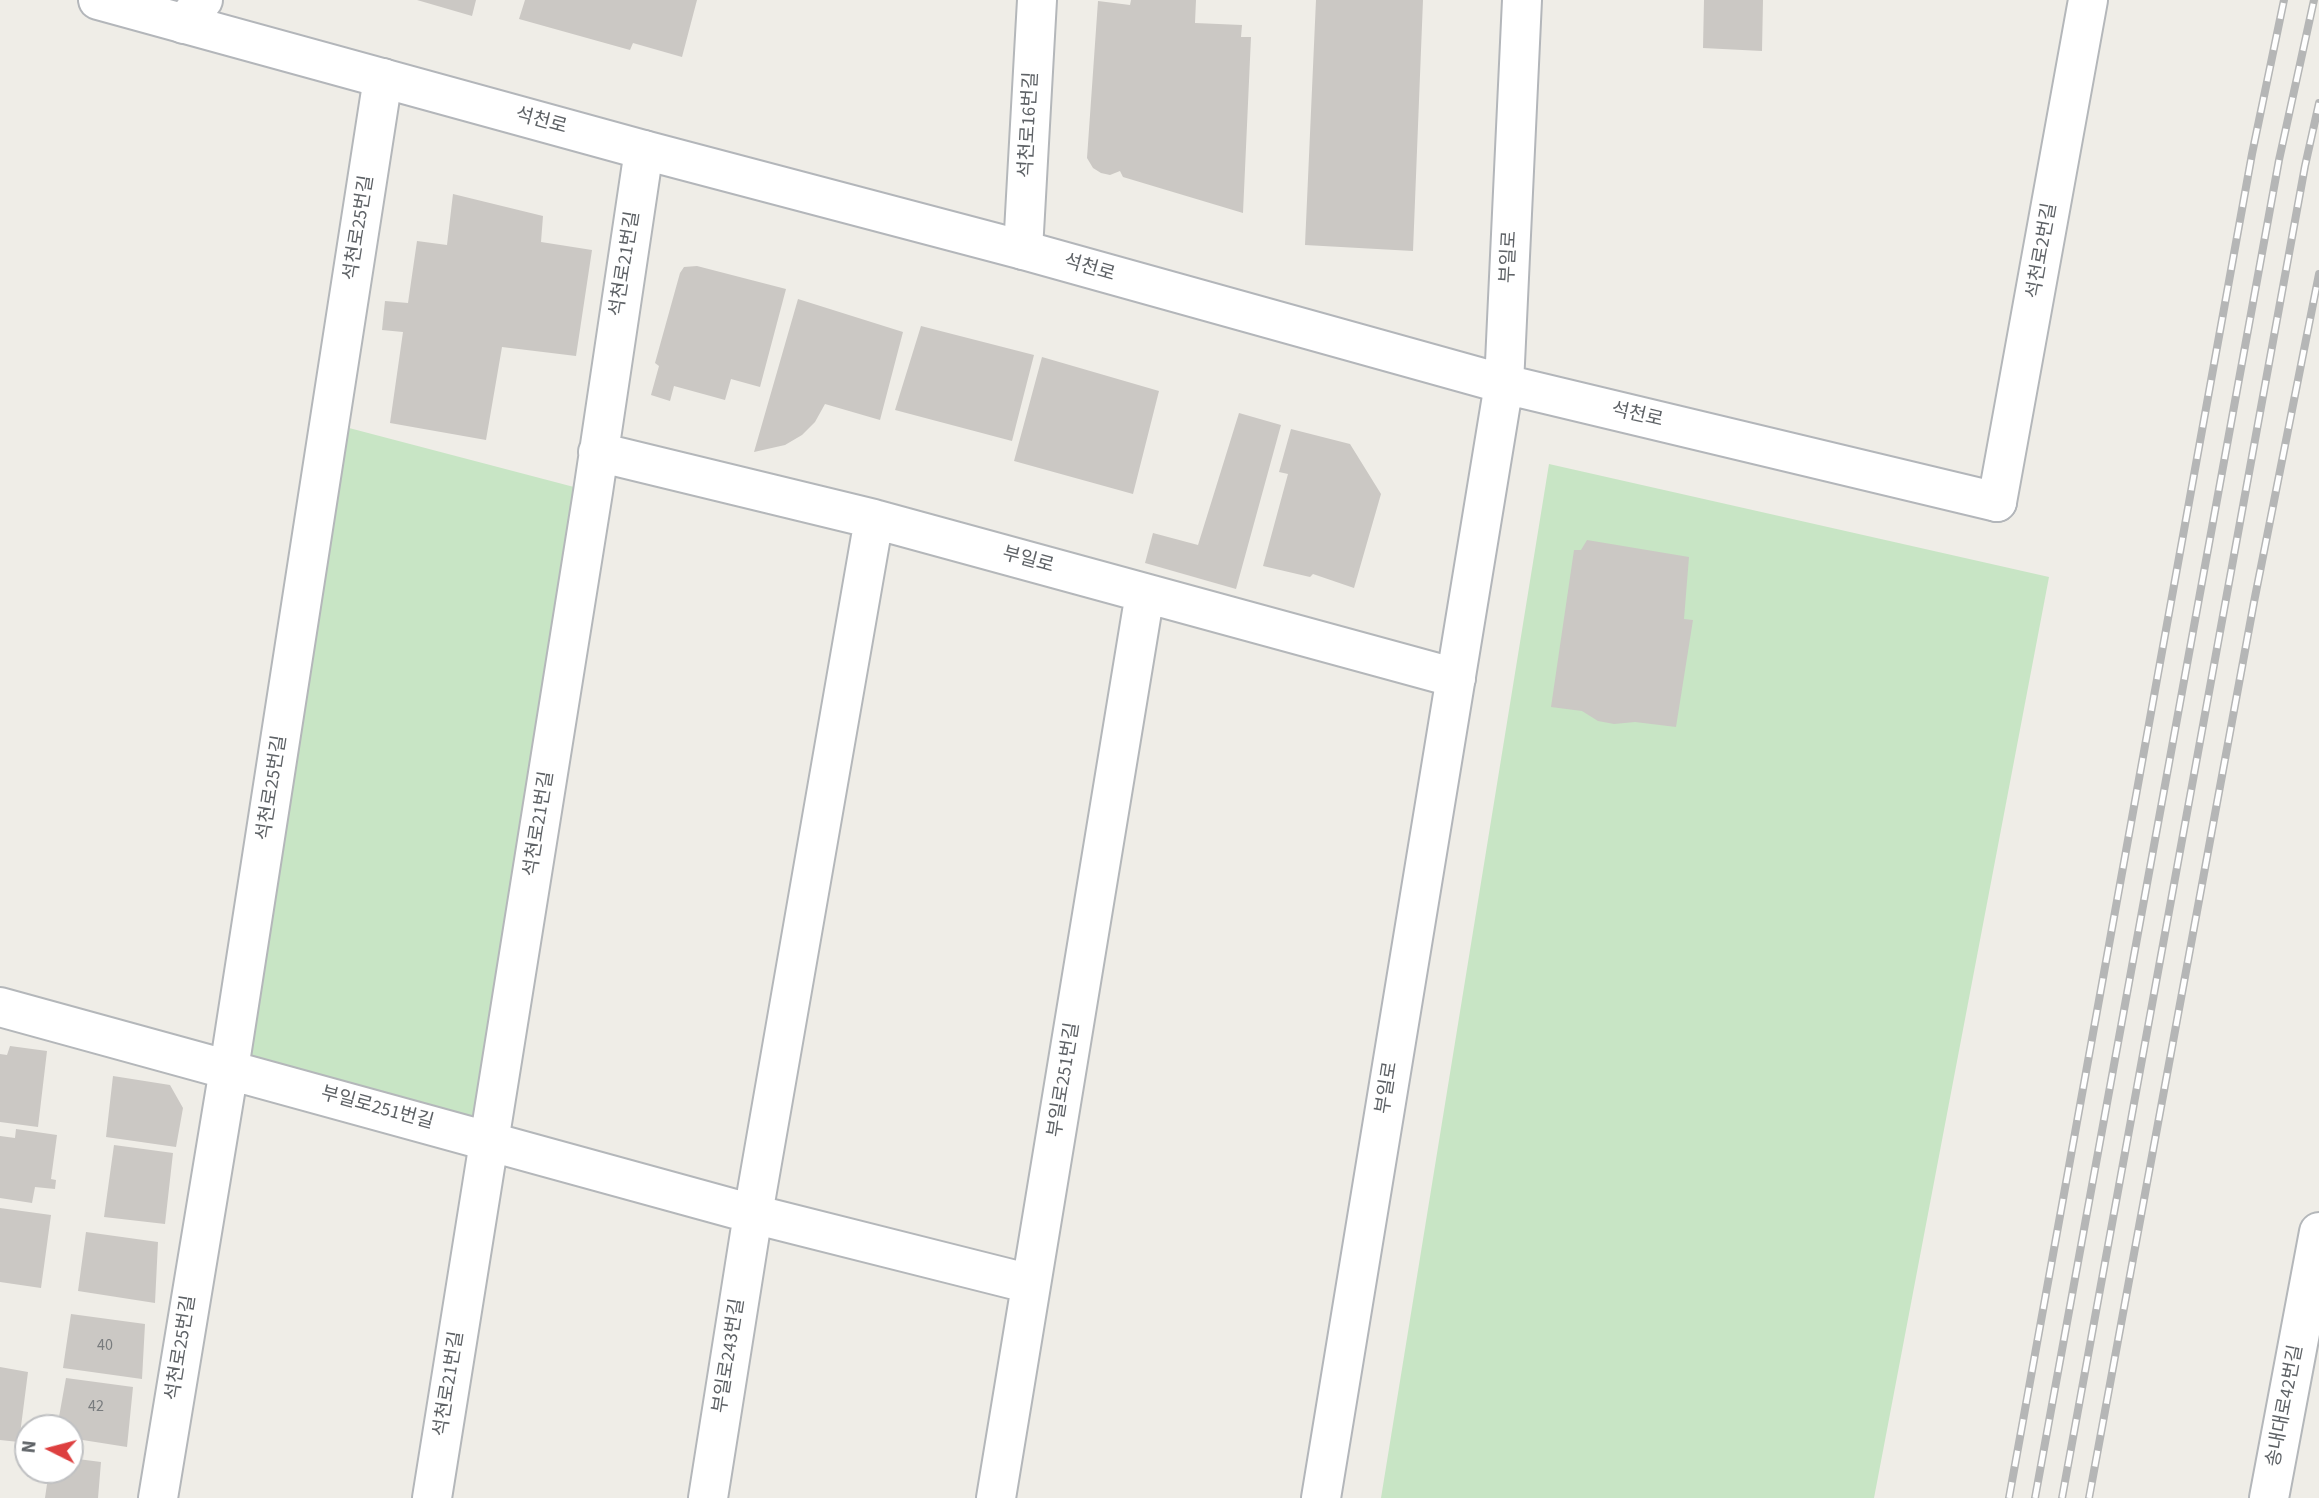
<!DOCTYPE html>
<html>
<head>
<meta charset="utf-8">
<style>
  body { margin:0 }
  #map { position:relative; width:2319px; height:1498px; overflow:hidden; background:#efede7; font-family:"Source Sans 3",sans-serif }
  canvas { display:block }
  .north { position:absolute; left:14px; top:1414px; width:70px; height:70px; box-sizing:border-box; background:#fff; border:2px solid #bfc0c2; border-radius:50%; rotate:276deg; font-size:19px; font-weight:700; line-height:28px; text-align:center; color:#5e6266 }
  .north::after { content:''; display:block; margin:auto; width:24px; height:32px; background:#dd3f3f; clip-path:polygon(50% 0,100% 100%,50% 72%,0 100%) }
</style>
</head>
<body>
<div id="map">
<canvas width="2319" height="1498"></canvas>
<div class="north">N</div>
</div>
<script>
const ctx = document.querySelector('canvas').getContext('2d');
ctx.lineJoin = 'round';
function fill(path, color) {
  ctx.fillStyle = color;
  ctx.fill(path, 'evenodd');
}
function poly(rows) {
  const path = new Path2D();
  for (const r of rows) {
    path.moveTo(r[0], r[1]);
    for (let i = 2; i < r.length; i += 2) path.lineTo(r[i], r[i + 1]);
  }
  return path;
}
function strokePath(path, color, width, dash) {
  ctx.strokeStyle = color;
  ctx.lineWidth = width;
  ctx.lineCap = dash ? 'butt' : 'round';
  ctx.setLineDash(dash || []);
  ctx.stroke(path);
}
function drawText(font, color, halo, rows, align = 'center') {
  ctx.font = font + ' "Source Sans 3","Noto Sans KR",sans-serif';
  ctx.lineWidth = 6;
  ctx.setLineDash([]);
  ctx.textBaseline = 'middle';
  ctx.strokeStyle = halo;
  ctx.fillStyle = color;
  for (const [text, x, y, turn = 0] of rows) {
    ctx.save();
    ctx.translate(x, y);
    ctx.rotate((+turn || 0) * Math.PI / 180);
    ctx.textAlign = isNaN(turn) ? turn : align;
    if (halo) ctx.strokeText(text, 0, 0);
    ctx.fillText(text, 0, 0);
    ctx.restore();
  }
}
fill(poly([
  [330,423,593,492,489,1140,229,1069],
  [1549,464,2049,577,1874,1498,1381,1498]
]), '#c8e5c5');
fill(poly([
  [417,0,476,0,472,16],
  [525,0,697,0,682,57,633,43,630,50,519,19],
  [1131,0,1196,0,1195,23,1242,25,1241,37,1251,37,1243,213,1123,177,1120,171,1110,175,1101,173,1093,168,1087,158,1098,1,1130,5],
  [1316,0,1423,0,1413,251,1305,245],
  [1704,0,1763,0,1762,51,1703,48],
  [453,194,543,216,541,242,592,250,576,356,502,347,486,440,390,423,403,332,382,330,385,301,408,303,417,241,447,245],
  [697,266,786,289,760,387,731,379,725,400,674,386,670,401,651,395,659,366,655,363,680,273,684,267],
  [798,299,903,332,880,420,825,404,815,422,802,435,785,445,754,452],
  [921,326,1034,355,1012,441,895,410],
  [1042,357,1159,391,1133,494,1014,461],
  [1239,413,1281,425,1236,589,1145,563,1153,533,1198,545],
  [1291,429,1350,444,1381,494,1354,588,1313,574,1310,577,1263,566,1288,474,1279,472],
  [1587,540,1689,557,1684,619,1693,620,1676,727,1635,722,1614,724,1598,721,1582,711,1551,707,1574,550,1581,550],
  [10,1046,47,1051,38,1127,0,1122,0,1054,7,1055],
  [113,1076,170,1085,183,1108,176,1147,106,1137],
  [16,1129,57,1135,51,1179,56,1180,55,1189,35,1187,32,1203,0,1198,0,1136,15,1138],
  [114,1145,173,1153,165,1224,104,1217],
  [0,1208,51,1215,41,1288,0,1282],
  [86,1232,158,1242,155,1303,78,1291],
  [71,1314,145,1324,142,1379,63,1368],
  [0,1367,28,1372,19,1442,0,1440],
  [66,1378,133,1387,127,1447,70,1438,70,1428,57,1428],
  [70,1458,101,1462,98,1498,45,1498,49,1470,70,1470]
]), '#cbc8c4');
const street = poly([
  [184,24,203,0],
  [1023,250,1037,0],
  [598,452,874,519,1456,678],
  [1997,502,2088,0],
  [0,1007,753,1214,1031,1284],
  [158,1498,229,1069,383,78],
  [432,1498,593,492,644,150],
  [708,1498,753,1214,874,519],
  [996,1498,1145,593],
  [2269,1498,2319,1232]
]);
const secondary = poly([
  [98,0,644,150,1023,250,1504,384,1997,502],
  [1321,1498,1504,384,1522,0]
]);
strokePath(street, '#b4b7ba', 42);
strokePath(secondary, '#b3b6ba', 42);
strokePath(street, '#fff', 38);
strokePath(secondary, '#fff', 38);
const rail = poly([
  [2009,1498,2252,154,2284,0],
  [2035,1498,2279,160,2314,0],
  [2062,1498,2305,166,2319,103],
  [2089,1498,2254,602,2319,274]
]);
strokePath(rail, '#b5b6b6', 8);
strokePath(rail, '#fff', 5, [16]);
drawText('16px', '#797c7e', null, [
  ["40",105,1346],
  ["42",96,1407]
]);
drawText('19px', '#5e6266', '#fff', [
  ["석천로",541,122,15],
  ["석천로16번길",1030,125,-87],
  ["석천로25번길",360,228,-81],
  ["석천로2번길",2043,251,-80],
  ["부일로",1510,257,-87],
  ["석천로21번길",626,264,-81],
  ["석천로",1089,269,16],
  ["석천로",1637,416,13],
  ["부일로",1028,561,15],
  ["석천로25번길",273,788,-81],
  ["석천로21번길",540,824,-81],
  ["부일로251번길",1065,1080,-81],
  ["부일로",1388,1088,-81],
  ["부일로251번길",377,1109,15],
  ["석천로25번길",182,1348,-81],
  ["부일로243번길",730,1356,-81],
  ["석천로21번길",450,1384,-81],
  ["송내대로42번길",2286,1406,-79]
]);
</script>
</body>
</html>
